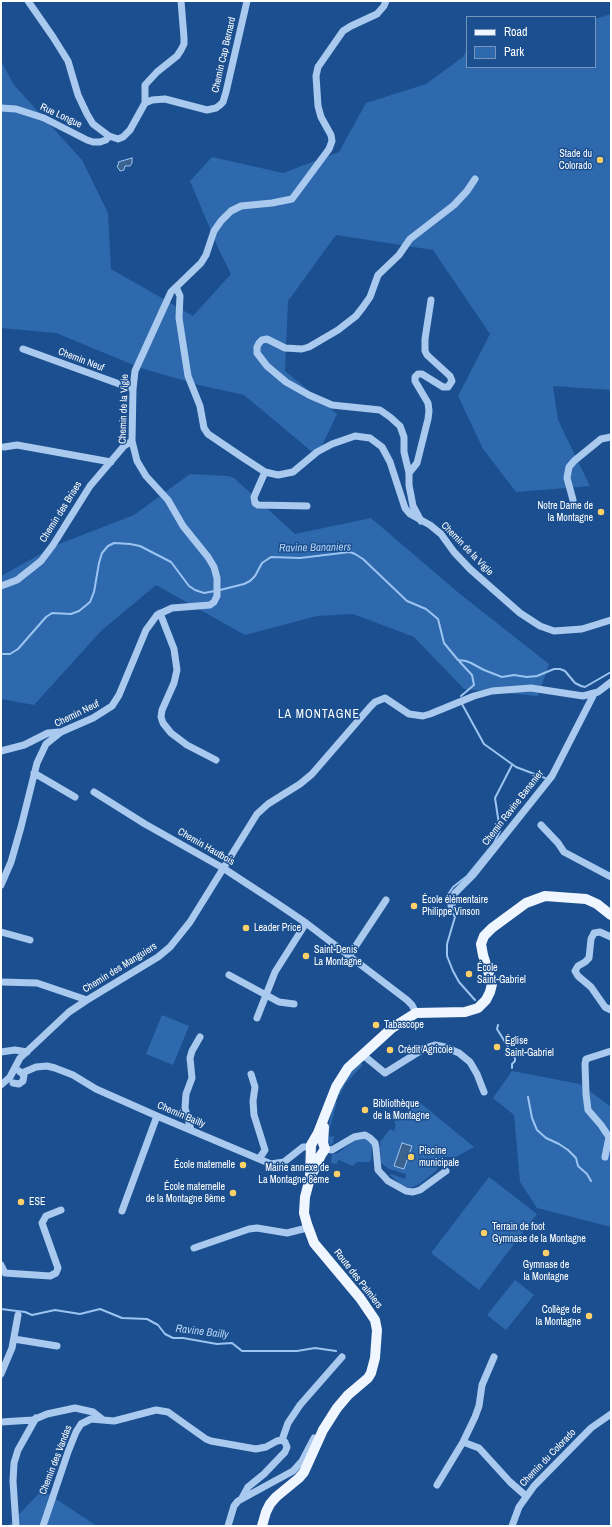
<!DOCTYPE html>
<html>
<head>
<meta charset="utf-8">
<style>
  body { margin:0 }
  #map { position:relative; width:612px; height:1527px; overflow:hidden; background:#1b4f8f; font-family:"Archivo Narrow",sans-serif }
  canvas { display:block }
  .frame { position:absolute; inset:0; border:2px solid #fff; pointer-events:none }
  .legend { position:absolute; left:466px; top:16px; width:130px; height:52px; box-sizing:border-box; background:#1b4f8f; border:1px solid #7695bc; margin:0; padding:5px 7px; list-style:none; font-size:12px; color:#fff }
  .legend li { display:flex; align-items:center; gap:8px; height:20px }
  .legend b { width:20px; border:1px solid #7695bc }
</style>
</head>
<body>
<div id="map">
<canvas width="612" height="1527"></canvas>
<div class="frame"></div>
<ul class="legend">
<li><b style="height:5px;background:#f0f6ff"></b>Road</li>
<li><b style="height:11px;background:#2e69ad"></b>Park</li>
</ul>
</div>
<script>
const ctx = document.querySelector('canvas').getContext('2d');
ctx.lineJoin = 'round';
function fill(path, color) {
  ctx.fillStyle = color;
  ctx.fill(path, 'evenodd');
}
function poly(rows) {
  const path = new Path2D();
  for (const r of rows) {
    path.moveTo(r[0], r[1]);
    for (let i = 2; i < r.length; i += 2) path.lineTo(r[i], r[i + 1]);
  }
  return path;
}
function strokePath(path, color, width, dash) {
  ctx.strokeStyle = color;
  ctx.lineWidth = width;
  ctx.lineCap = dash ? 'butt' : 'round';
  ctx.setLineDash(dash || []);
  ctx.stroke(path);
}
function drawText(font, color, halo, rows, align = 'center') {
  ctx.font = font + ' "Archivo Narrow",sans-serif';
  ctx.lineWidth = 3;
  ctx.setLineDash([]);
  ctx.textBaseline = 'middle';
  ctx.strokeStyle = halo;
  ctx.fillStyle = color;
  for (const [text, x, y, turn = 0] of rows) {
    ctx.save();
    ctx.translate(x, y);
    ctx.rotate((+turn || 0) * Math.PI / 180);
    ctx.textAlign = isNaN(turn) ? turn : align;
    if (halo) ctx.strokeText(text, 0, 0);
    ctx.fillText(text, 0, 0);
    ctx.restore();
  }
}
fill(poly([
  [611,14,611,390,553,386,558,420,590,486,516,492,483,449,458,396,490,334,433,250,336,235,288,301,285,371,337,414,317,456,244,395,199,385,141,368,56,333,1,328,1,61,14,85,82,160,108,213,111,269,193,316,231,274,219,250,190,181,212,157,283,173,339,152,366,103,426,84,463,57,467,49,467,67,595,67,595,19],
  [190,474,228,476,234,478,295,534,371,518,460,594,549,664,538,696,464,689,414,637,353,614,317,616,245,635,156,585,101,631,34,705,1,699,1,576,59,544,134,515],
  [162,1015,189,1026,173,1065,146,1054],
  [360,1063,363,1065,345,1084,340,1095,338,1094,346,1077],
  [512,1071,580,1084,611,1107,611,1227,537,1208,520,1182,514,1115,493,1098],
  [418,1101,474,1147,456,1157,445,1157,440,1159,440,1162,437,1170,421,1183,413,1187,406,1187,401,1185,390,1175,391,1174,405,1179,406,1174,389,1169,381,1163,380,1142,390,1129,394,1131,396,1124,394,1122,403,1112,406,1115],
  [334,1102,337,1102,329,1131,329,1137,334,1136,333,1143,331,1145,329,1144,327,1140,328,1128],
  [362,1138,366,1139,372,1144,371,1160,369,1162,357,1162,353,1166,339,1160,336,1164,331,1163,332,1154,338,1153,355,1140],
  [489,1177,537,1214,479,1290,431,1253],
  [515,1280,534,1295,506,1330,487,1315],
  [42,1490,97,1526,8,1526]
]), '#2e69ad');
const water = poly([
  [132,158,132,163,130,166,125,166,124,170,120,171,117,166,119,164,118,162,132,158],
  [402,1143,412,1146,404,1169,394,1166,402,1143]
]);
fill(water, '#3c6290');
strokePath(water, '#9cc4f0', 1);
strokePath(poly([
  [220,590,244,584,250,581,255,576,262,563,271,557,300,558,350,552,355,554,363,559,407,601,426,609,438,619,444,643,458,660,466,661,471,663,484,670,502,677,514,675,527,677,537,676,554,669,560,669,565,671,575,683,581,686,585,687,592,683,611,672],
  [1,654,10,654,18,649,46,617,52,613,71,614,79,611,90,602,94,592,99,563,102,553,108,546,114,543,130,544,140,546,171,562,189,586,195,590,204,593,215,591],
  [459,661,472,675,474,685,461,696],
  [462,704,484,744,516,767,545,778],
  [475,1000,459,982,453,971,447,956,447,944,455,917,449,908,447,896,453,887,467,876,494,843,500,831,495,798,512,765],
  [498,1025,497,1029,515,1058,515,1061,512,1064,512,1068],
  [528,1097,532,1118,537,1130,546,1138,559,1144,568,1150,576,1158,578,1166,587,1174,591,1181],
  [1,1309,25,1312,32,1315,55,1310,80,1314,100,1309,122,1318,147,1319,158,1325,165,1334,173,1338,183,1338,217,1344,232,1343,242,1351,297,1351,315,1348,336,1351]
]), '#9cc4f0', 2);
strokePath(poly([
  [28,1,53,37,68,61,78,95,87,114,93,124,109,136,118,139,123,137,130,130,145,103,145,85,157,72,177,56,181,50,184,44,184,38,181,1],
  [145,103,152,100,165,99,207,110,216,108,220,105,223,102,226,92,247,1],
  [1,108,16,109,44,118,87,140,93,142,100,142,106,140,109,136],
  [176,287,180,296,179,318,188,376,200,406,204,428,208,434,242,457,265,472,278,475,293,472,317,452,332,444,355,436,370,438,382,447,390,462,405,508,410,514,430,525,441,534,454,552,470,569,520,613,540,626,554,631,582,629,611,620],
  [23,349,133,389],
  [4,447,17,445,111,462],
  [265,472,254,497,255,503,258,505,307,506],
  [409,473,417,463,428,419,429,411,428,403,415,381,415,377,418,374,422,374,443,387,448,387,452,381,450,376,427,355,425,351,425,339,431,300],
  [573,500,567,478,569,467,574,461,601,439,611,437],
  [421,521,413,506,409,485,409,473,404,452,404,437,400,426,390,417,380,410,332,405,309,395,286,382,267,366,257,353,257,347,259,343,262,340,267,339,285,348,302,349,309,347,338,330,356,316,363,307,370,297,378,275,399,255,410,239,454,205,467,191,475,179],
  [1,586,17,580,41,561,53,545,90,486,124,446,132,441],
  [160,613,174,649,177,670,174,683,162,710,161,717,163,723,171,733,187,745,216,760],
  [1,751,24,745,48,733,59,732],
  [34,773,75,797],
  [94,792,145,824,223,868,275,902,306,923,407,1000,412,1005,416,1013],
  [541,825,558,843,564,852,611,877],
  [1,885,11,862,21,827,37,763,46,744,61,732,93,718,112,706,119,695,146,630,157,615,172,608,210,605,214,602,217,596,217,578,214,567,208,557,183,526,168,500,146,476,137,461,132,441,133,389,135,371,171,292,201,263,206,255,214,231,221,221,231,211,241,206,272,203,292,199,329,149,332,141,331,135,321,117,318,106,316,76,318,67,343,31,351,26,377,14,384,6,386,1],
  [452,907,453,899,455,893,473,875,552,776,594,694],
  [1,932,30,940],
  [611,937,600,932,594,933,591,939,589,958,585,962,578,966,575,971,578,976,591,987,605,1007,611,1010],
  [349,956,386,900],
  [229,975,279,1002,294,1004],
  [1,982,37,983,87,1000],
  [257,1018,275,972,306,923],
  [1,1052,15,1050,27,1052],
  [363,1055,385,1073,425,1048,435,1045,445,1047,459,1053,470,1062,477,1074,484,1092],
  [22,1073,36,1067,47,1066,55,1068,73,1075,96,1089,157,1116,271,1164,284,1162,303,1147,310,1147],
  [251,1074,255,1087,253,1101,254,1115,265,1150,259,1159],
  [13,1083,19,1084,23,1081,24,1075,19,1071],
  [1,1085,10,1077,20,1058,69,1012,87,1000,158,957,170,947,190,922,257,814,268,804,300,784,312,774,370,707,375,702,385,698,409,714,423,716,430,714,474,696,492,691,531,688,583,696,598,692,611,682],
  [191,1130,185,1108,186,1094,192,1078,190,1058,192,1051,200,1037],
  [325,1149,332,1150,354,1137,365,1135,370,1138,375,1143,376,1148,378,1170,388,1181,406,1191,413,1192,420,1190,446,1171],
  [605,1157,609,1137,601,1125,588,1110,586,1094,585,1064,586,1059,611,1051],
  [122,1211,157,1116],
  [194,1248,249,1229,257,1228,287,1233,307,1228],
  [1,1265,5,1273,50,1276,56,1273,58,1268,42,1223,46,1216,61,1210],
  [14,1339,57,1346],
  [1,1374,12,1348,18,1315],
  [1,1422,33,1420,47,1414,75,1408,93,1412,102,1419],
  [282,1440,288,1423,300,1405,342,1357],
  [463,1442,479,1448,510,1482,526,1496],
  [437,1485,463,1442,475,1417,479,1406,482,1385,494,1357],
  [16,1526,13,1481,14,1463,18,1450,36,1418],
  [43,1526,68,1452,76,1432,81,1424,91,1419,114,1421,156,1410,168,1412,206,1439,211,1441,256,1449,266,1447,277,1441,282,1440,285,1442,287,1447,285,1452,264,1474,248,1487,242,1498],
  [228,1526,234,1506,238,1501,293,1471,302,1461,314,1438],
  [512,1526,519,1507,534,1486,591,1428,611,1414]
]), '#a9c9ee', 7);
strokePath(poly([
  [310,1178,311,1145,318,1133,336,1087,348,1068,392,1028,416,1013,465,1012,478,1008,486,1000,490,992,492,984,483,955,481,944,484,936,492,928,526,903,545,896,586,899,597,904,611,915],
  [262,1526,266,1512,270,1504,276,1497,299,1478,304,1472,323,1430,337,1408,348,1395,368,1378,371,1373,375,1358,377,1330,375,1320,360,1298,314,1243,307,1224,304,1213,305,1197,310,1178,321,1155,325,1149,323,1143,324,1127]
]), '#f0f6ff', 10);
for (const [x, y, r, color] of [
  [600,160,4,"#ffd166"],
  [601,512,4,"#ffd166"],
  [414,906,4,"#ffd166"],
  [246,928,4,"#ffd166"],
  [306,956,4,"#ffd166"],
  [469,974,4,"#ffd166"],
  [376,1025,4,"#ffd166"],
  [497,1047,4,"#ffd166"],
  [390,1050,4,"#ffd166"],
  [365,1110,4,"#ffd166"],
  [411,1157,4,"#ffd166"],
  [243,1165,4,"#ffd166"],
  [337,1174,4,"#ffd166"],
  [233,1193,4,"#ffd166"],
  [21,1202,4,"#ffd166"],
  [484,1233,4,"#ffd166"],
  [546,1253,4,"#ffd166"],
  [589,1316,4,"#ffd166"]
]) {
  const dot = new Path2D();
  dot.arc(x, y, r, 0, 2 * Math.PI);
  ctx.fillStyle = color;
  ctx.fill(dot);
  strokePath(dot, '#1b4f8f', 1.5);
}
drawText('10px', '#fff', '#1b4f8f', [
  ["Chemin Cap Bernard",224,55,-77],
  ["Rue Longue",61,116,25],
  ["Chemin Neuf",81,360,21],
  ["Chemin de la Vigie",124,409,-88],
  ["Chemin des Brises",61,512,-58],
  ["Chemin de la Vigie",467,549,46],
  ["Chemin Neuf",77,714,-26],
  ["Chemin Ravine Bananier",513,808,-52],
  ["Chemin Hautbois",206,847,30],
  ["Chemin des Manguiers",120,968,-32],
  ["Chemin Bailly",181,1115,23],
  ["Route des Palmiers",358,1279,52],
  ["Chemin du Colorado",548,1458,-46],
  ["Chemin des Vandas",56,1460,-69]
]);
drawText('10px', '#fff', '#1b4f8f', [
  ["Stade du",592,154,"right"],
  ["Colorado",592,166,"right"],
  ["Notre Dame de",593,506,"right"],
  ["la Montagne",593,518,"right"],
  ["École élémentaire",422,900],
  ["Philippe Vinson",422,912],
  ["Leader Price",254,928],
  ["Saint-Denis",314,950],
  ["La Montagne",314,962],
  ["École",477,968],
  ["Saint-Gabriel",477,980],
  ["Tabascope",384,1025],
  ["Église",505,1041],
  ["Saint-Gabriel",505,1053],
  ["Crédit Agricole",398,1050],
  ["Bibliothèque",373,1104],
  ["de la Montagne",373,1116],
  ["Piscine",419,1151],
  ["municipale",419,1163],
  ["École maternelle",235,1165,"right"],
  ["Mairie annexe de",329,1168,"right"],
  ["La Montagne 8ème",329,1180,"right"],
  ["École maternelle",225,1187,"right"],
  ["de la Montagne 8ème",225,1199,"right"],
  ["ESE",29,1202],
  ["Terrain de foot",492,1227],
  ["Gymnase de la Montagne",492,1239],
  ["Gymnase de",546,1265,"center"],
  ["la Montagne",546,1277,"center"],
  ["Collège de",581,1310,"right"],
  ["la Montagne",581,1322,"right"]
], 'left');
drawText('italic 11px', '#b5d3f5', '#1b4f8f', [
  ["Ravine Bananiers",315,548,-1],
  ["Ravine Bailly",202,1332,7]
]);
ctx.letterSpacing = '1px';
drawText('12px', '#fff', '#1b4f8f', [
  ["LA MONTAGNE",319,715]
]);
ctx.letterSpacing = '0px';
</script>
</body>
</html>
